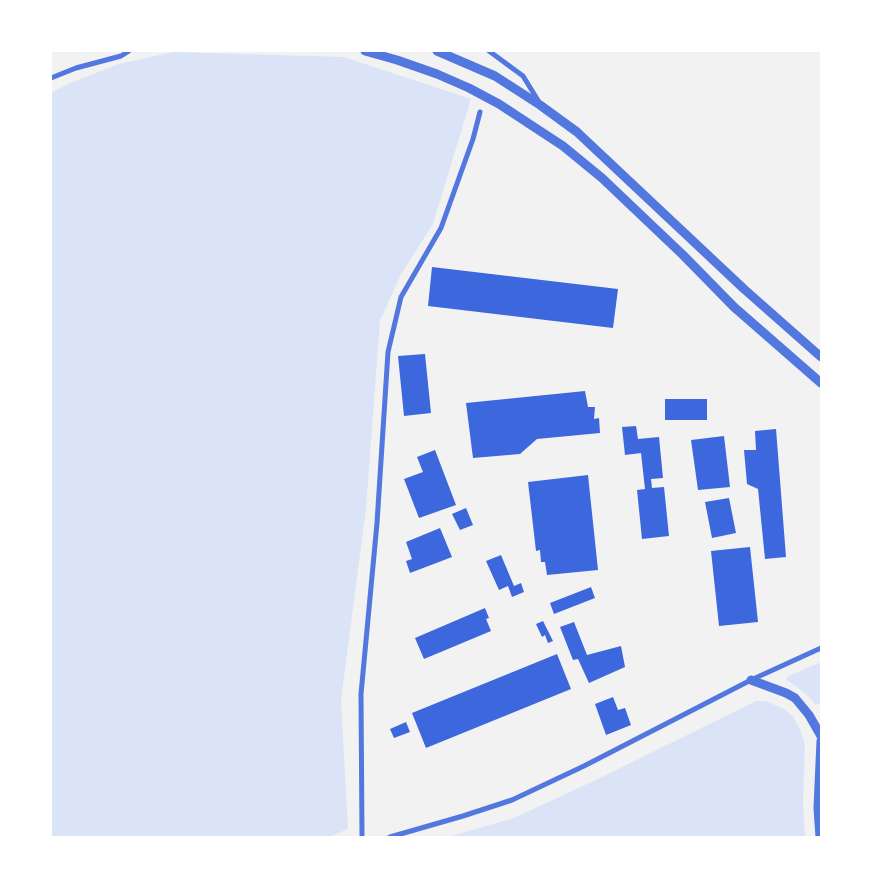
<!DOCTYPE html>
<html>
<head>
<meta charset="utf-8">
<style>
  body { margin:0 }
  #map { position:relative; width:872px; height:888px; overflow:hidden; background:#f2f2f2; font-family:"Crimson Pro",serif }
  canvas { display:block }
  .frame { position:absolute; inset:0; border:52px solid #fff; pointer-events:none }
</style>
</head>
<body>
<div id="map">
<canvas width="872" height="888"></canvas>
<div class="frame"></div>
</div>
<script>
const ctx = document.querySelector('canvas').getContext('2d');
ctx.lineJoin = 'round';
function fill(path, color) {
  ctx.fillStyle = color;
  ctx.fill(path, 'evenodd');
}
function poly(rows) {
  const path = new Path2D();
  for (const r of rows) {
    path.moveTo(r[0], r[1]);
    for (let i = 2; i < r.length; i += 2) path.lineTo(r[i], r[i + 1]);
  }
  return path;
}
function strokePath(path, color, width, dash) {
  ctx.strokeStyle = color;
  ctx.lineWidth = width;
  ctx.lineCap = dash ? 'butt' : 'round';
  ctx.setLineDash(dash || []);
  ctx.stroke(path);
}
fill(poly([
  [173,52,344,57,471,99,433,224,400,276,380,321,366,509,341,700,348,829,329,837,51,837,51,93,70,83,119,64],
  [821,662,821,702,816,705,807,695,786,679,788,676],
  [756,701,766,701,784,709,793,716,800,730,805,745,803,803,805,837,448,837,514,818,604,776]
]), '#dbe4f7');
fill(poly([
  [432,267,618,289,613,328,428,306],
  [425,354,431,413,404,416,398,356],
  [585,391,588,407,595,407,594,419,599,418,600,433,537,439,520,454,473,458,466,403],
  [665,399,707,399,707,420,665,420],
  [636,426,638,439,659,437,663,478,651,479,652,488,664,487,669,536,642,539,637,490,645,489,641,453,625,455,622,427],
  [776,429,786,557,765,559,758,489,747,484,744,450,756,450,755,431],
  [724,436,730,487,698,490,691,440],
  [435,450,456,505,419,518,404,479,423,472,417,457],
  [588,475,598,570,547,575,545,562,541,562,540,550,536,551,528,482],
  [729,498,736,533,712,538,705,502],
  [466,508,473,525,460,530,452,514],
  [440,528,452,557,410,573,406,561,412,559,406,542],
  [750,547,758,622,719,626,711,551],
  [501,555,514,586,521,583,524,592,512,597,508,586,499,590,486,561],
  [591,587,595,598,554,614,550,603],
  [485,608,489,618,486,619,491,631,424,659,415,638],
  [543,621,553,641,548,643,545,635,542,637,536,624],
  [574,622,587,655,621,646,625,667,589,683,578,659,573,660,560,627],
  [557,654,571,689,426,748,412,713],
  [613,697,618,710,625,708,631,725,606,735,595,704],
  [406,722,410,732,394,738,390,729]
]), '#3d67dc');
strokePath(poly([
  [489,51,523,76,539,102],
  [51,78,76,68,121,56,129,51],
  [362,837,361,694,377,523,388,352,401,297,441,228,473,139,480,112],
  [390,837,463,816,512,800,584,766,751,680,821,648]
]), '#5277de', 5);
strokePath(poly([
  [365,51,397,60,437,74,469,88,499,104,563,146,602,178,683,255,734,307,821,383],
  [437,51,495,76,540,105,577,132,744,289,821,357],
  [751,680,786,693,795,698,809,715,821,736],
  [820,837,818,808,821,741]
]), '#5277de', 9);
</script>
</body>
</html>
